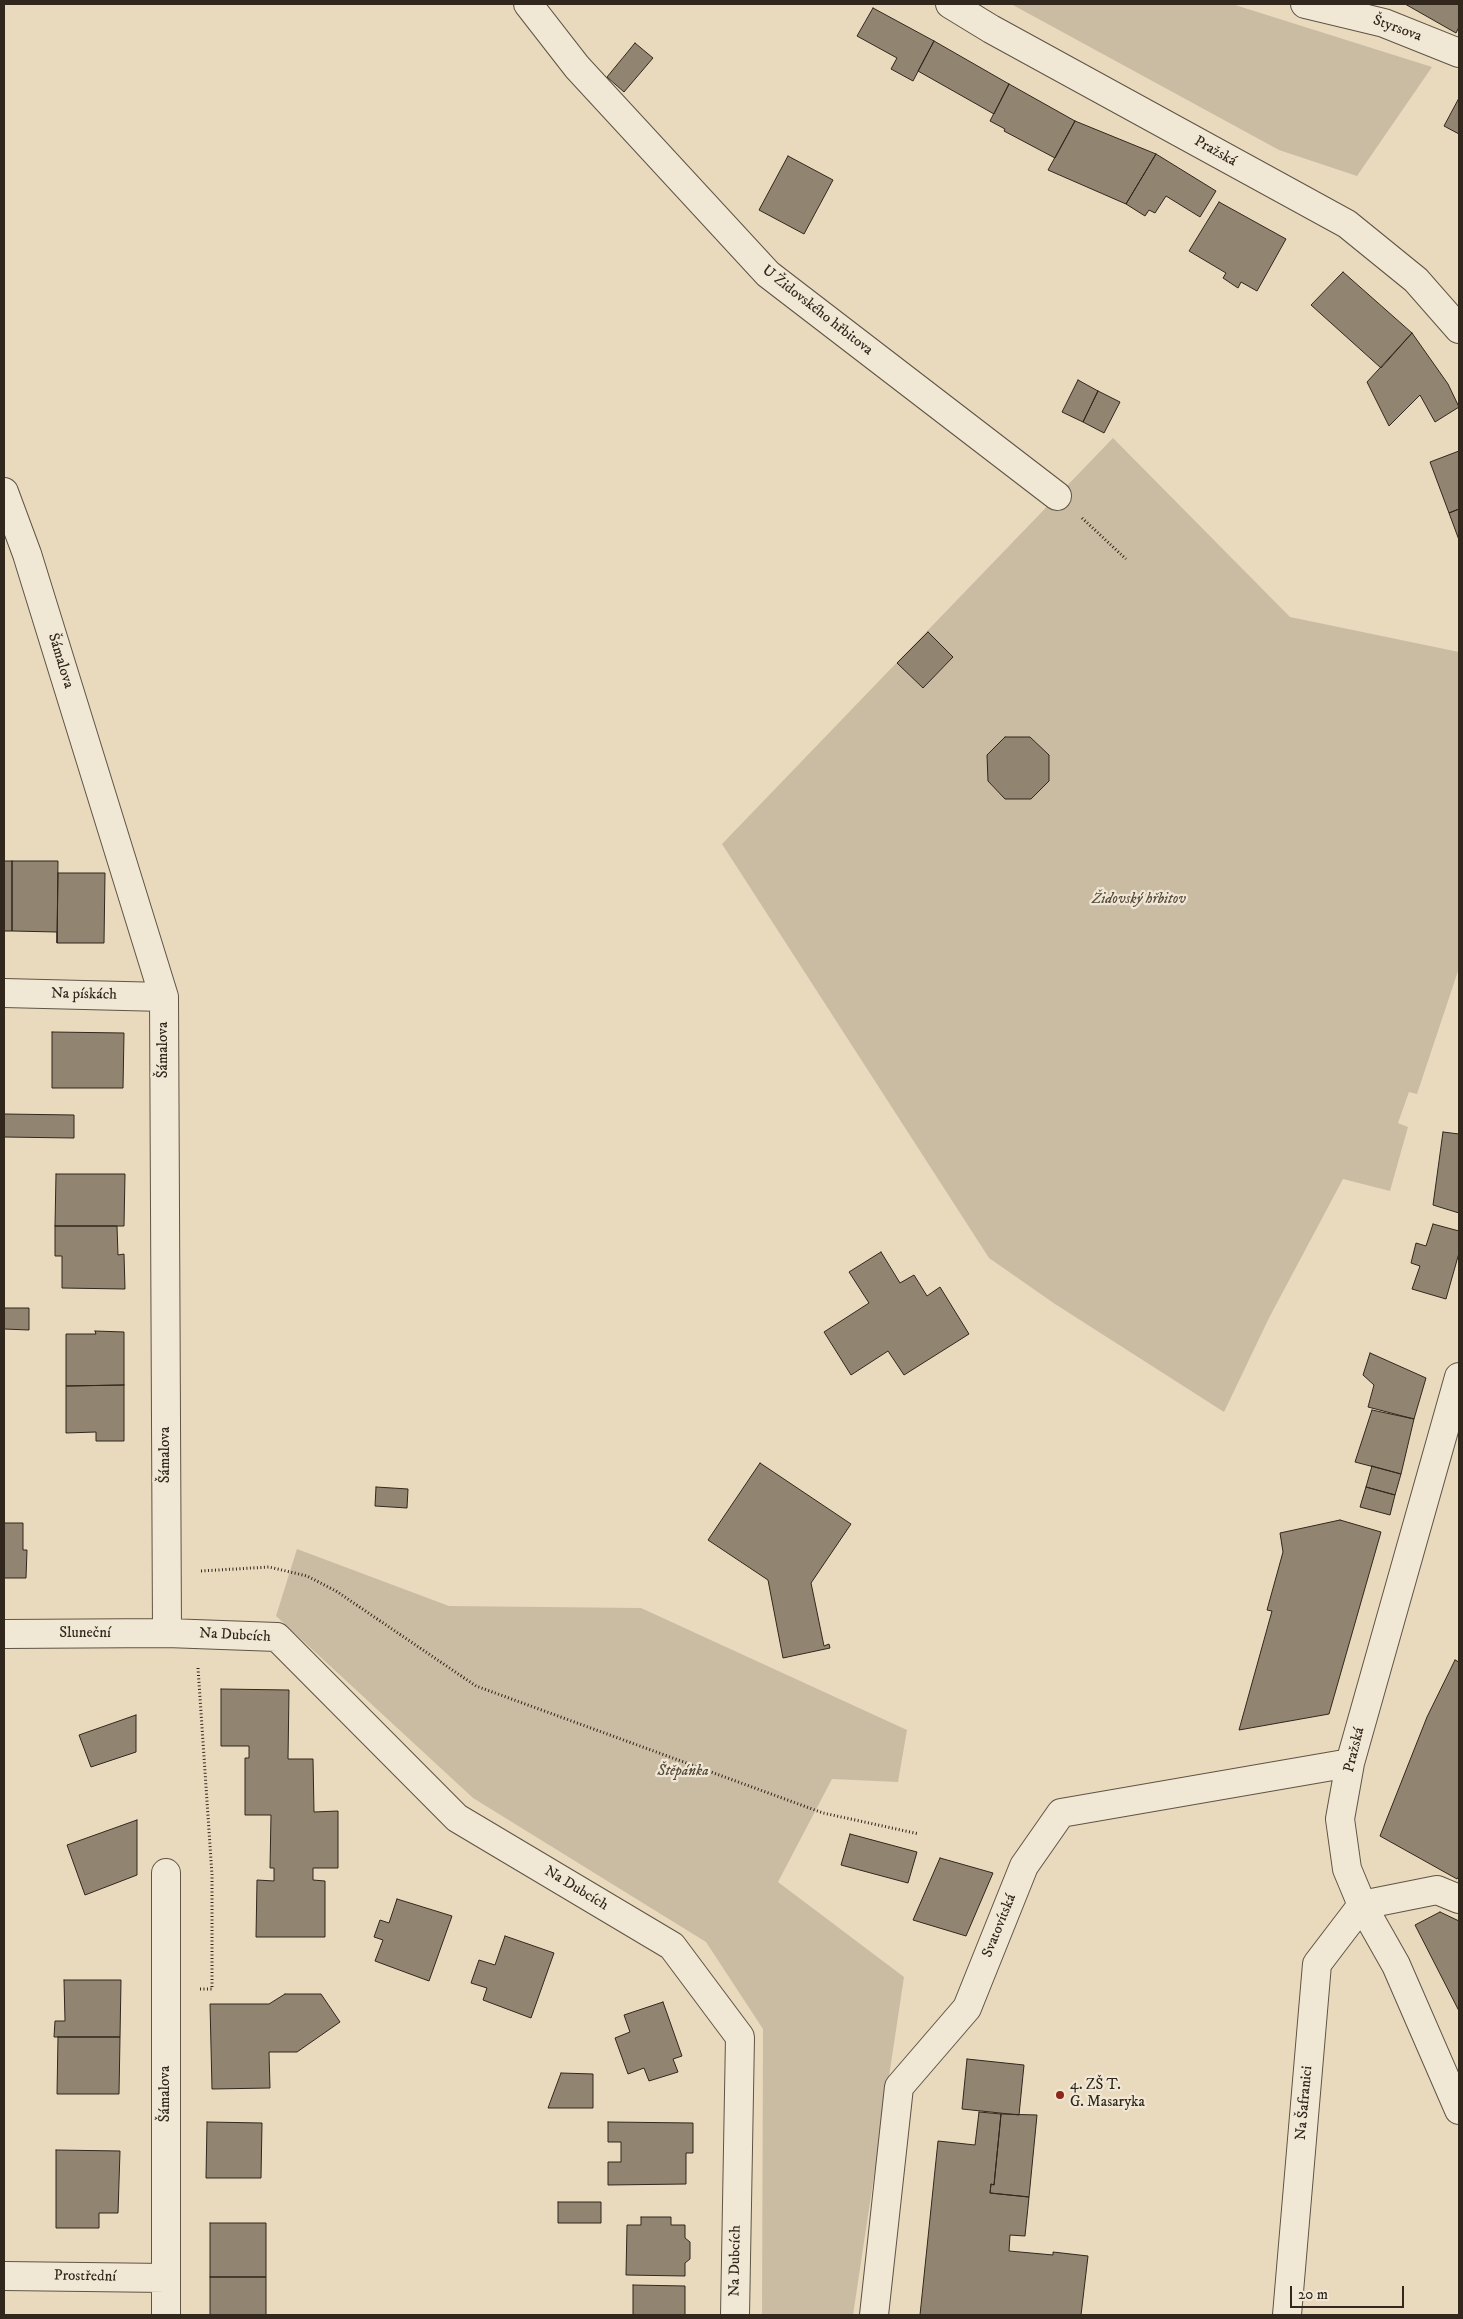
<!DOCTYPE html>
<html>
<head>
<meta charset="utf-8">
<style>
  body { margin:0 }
  #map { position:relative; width:1463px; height:2319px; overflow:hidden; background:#e9dabe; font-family:"IM FELL DW Pica",serif }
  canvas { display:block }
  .frame { position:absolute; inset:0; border:5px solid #31271d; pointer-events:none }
  .scale { position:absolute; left:1290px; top:2286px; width:114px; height:22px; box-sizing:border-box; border:2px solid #31271d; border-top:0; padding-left:6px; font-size:15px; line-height:18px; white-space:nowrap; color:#31271d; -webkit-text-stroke:4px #f1e7d5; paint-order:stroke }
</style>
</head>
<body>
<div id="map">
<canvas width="1463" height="2319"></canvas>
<div class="frame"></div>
<div class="scale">20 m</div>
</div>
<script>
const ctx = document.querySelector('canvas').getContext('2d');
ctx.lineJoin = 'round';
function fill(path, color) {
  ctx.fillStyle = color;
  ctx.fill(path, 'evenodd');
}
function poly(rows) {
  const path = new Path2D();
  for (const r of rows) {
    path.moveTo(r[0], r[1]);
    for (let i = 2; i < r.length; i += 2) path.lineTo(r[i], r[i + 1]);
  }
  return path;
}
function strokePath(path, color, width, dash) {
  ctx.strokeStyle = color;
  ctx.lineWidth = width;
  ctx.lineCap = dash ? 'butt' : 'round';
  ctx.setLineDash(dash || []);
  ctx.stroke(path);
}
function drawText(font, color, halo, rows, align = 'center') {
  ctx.font = font + ' "IM FELL DW Pica",serif';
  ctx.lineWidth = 4.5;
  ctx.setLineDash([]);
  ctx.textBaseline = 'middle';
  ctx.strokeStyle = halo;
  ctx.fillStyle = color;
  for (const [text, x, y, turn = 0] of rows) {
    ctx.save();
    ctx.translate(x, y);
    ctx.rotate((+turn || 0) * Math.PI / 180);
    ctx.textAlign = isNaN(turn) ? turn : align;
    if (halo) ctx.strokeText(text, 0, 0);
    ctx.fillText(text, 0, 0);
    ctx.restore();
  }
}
fill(poly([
  [1011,4,1232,4,1432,67,1357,176,1279,150],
  [1113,438,1290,617,1459,652,1459,968,1417,1094,1409,1092,1398,1123,1408,1127,1390,1191,1343,1179,1269,1318,1224,1412,1055,1304,989,1258,722,844],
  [297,1549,449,1606,641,1608,907,1730,898,1782,832,1779,778,1882,904,1977,853,2315,762,2315,763,2029,706,1942,473,1798,276,1616]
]), '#cabca3');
const building = poly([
  [1405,4,1459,4,1459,27,1456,33,1405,4],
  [873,8,934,41,913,81,891,69,897,58,857,36,873,8],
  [934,41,1009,84,994,114,918,71,934,41],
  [635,43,653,58,624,92,607,77,635,43],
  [1009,84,1075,121,1055,158,1004,131,1005,129,990,121,1009,84],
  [1459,98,1459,134,1444,126,1459,98],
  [1075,121,1156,154,1126,204,1048,170,1075,121],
  [1156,154,1216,191,1200,217,1166,196,1155,213,1149,210,1145,216,1126,204,1156,154],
  [788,156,833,180,804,234,759,210,788,156],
  [1219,202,1286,239,1257,291,1241,282,1238,288,1223,278,1226,273,1189,251,1219,202],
  [1343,272,1412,333,1381,368,1311,305,1343,272],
  [1412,333,1448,384,1459,407,1435,422,1420,395,1389,426,1367,382,1412,333],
  [1078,380,1098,391,1083,422,1062,412,1078,380],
  [1098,391,1120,402,1104,433,1083,422,1098,391],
  [1459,451,1459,509,1449,513,1430,462,1459,451],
  [1459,509,1459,540,1449,513,1459,509],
  [928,632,953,657,923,688,897,663,928,632],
  [1005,737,1030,737,1049,755,1049,781,1031,799,1005,799,988,781,987,755,1005,737],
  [4,861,12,861,12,931,4,931,4,861],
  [12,861,58,861,57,943,57,932,12,931,12,861],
  [58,873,105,873,104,943,57,943,58,873],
  [52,1032,124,1033,123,1088,52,1088,52,1032],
  [4,1114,74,1115,74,1138,4,1137,4,1114],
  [1443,1132,1459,1134,1459,1213,1433,1205,1443,1132],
  [56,1174,125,1174,124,1226,55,1226,56,1174],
  [1433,1224,1459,1231,1459,1253,1446,1299,1412,1289,1420,1266,1411,1263,1416,1243,1426,1246,1433,1224],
  [55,1226,117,1226,118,1255,124,1254,125,1289,62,1288,62,1256,55,1256,55,1226],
  [881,1252,900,1283,914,1275,927,1296,940,1287,969,1334,904,1375,888,1351,851,1375,824,1332,869,1303,849,1272,881,1252],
  [4,1308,29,1308,29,1330,4,1329,4,1308],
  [95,1331,124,1332,124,1385,66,1386,66,1334,96,1334,95,1331],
  [1370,1353,1426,1378,1414,1419,1368,1407,1374,1385,1363,1375,1370,1353],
  [124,1385,124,1441,96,1441,96,1432,66,1433,66,1386,124,1385],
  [1372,1410,1414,1419,1401,1474,1355,1462,1372,1410],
  [760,1463,851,1524,811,1583,824,1646,829,1644,830,1648,783,1658,768,1580,708,1540,760,1463],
  [1372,1466,1401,1474,1395,1495,1366,1487,1372,1466],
  [376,1487,408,1489,407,1508,375,1506,376,1487],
  [1366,1487,1395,1495,1390,1515,1360,1507,1366,1487],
  [1340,1520,1381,1532,1329,1714,1239,1730,1272,1611,1267,1610,1283,1552,1280,1533,1340,1520],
  [4,1523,23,1523,23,1550,27,1550,26,1578,4,1578,4,1523],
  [1455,1660,1459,1662,1459,1876,1457,1879,1380,1836,1427,1717,1455,1660],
  [221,1689,289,1690,288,1759,313,1759,314,1812,338,1811,338,1868,313,1868,313,1880,325,1881,325,1937,256,1937,257,1880,274,1881,274,1868,270,1868,271,1815,245,1815,245,1758,249,1758,249,1746,221,1746,221,1689],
  [136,1715,136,1752,91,1767,79,1735,136,1715],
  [137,1820,137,1875,85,1895,67,1845,137,1820],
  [850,1834,917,1852,908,1883,841,1865,850,1834],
  [940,1858,993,1873,966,1936,913,1920,940,1858],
  [397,1899,452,1916,429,1981,375,1961,383,1940,374,1937,380,1920,389,1923,397,1899],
  [1440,1912,1459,1921,1459,2011,1415,1925,1440,1912],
  [505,1936,554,1953,531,2018,483,2000,487,1988,471,1983,479,1960,495,1965,505,1936],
  [64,1980,121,1980,120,2037,54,2037,55,2021,65,2021,64,1980],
  [285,1994,321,1994,340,2022,297,2052,269,2052,270,2088,212,2089,210,2004,269,2004,285,1994],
  [663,2002,682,2056,673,2059,678,2072,649,2081,644,2068,628,2074,615,2038,630,2032,624,2015,663,2002],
  [58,2037,120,2037,119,2094,57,2094,58,2037],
  [967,2059,1024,2065,1019,2115,962,2109,967,2059],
  [561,2073,593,2074,593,2108,548,2108,561,2073],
  [979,2112,1001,2114,994,2185,991,2184,990,2193,1029,2197,1025,2236,1010,2235,1009,2251,1053,2255,1053,2252,1088,2256,1081,2315,920,2315,938,2141,975,2145,979,2112],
  [1001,2114,1037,2115,1029,2197,990,2193,991,2184,994,2185,1001,2114],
  [207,2122,262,2123,261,2178,206,2178,207,2122],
  [608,2122,693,2123,693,2153,686,2153,686,2184,608,2185,608,2162,621,2162,621,2142,608,2142,608,2122],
  [56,2150,120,2151,118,2213,99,2213,99,2228,56,2228,56,2150],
  [558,2202,601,2202,601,2223,558,2223,558,2202],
  [641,2217,671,2217,671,2225,685,2225,685,2238,690,2242,690,2259,685,2263,685,2276,626,2275,627,2225,641,2225,641,2217],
  [210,2223,266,2223,266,2277,210,2277,210,2223],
  [210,2277,266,2277,266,2315,210,2315,210,2277],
  [633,2285,685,2286,685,2315,633,2315,633,2285]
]);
fill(building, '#918471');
strokePath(building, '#31271d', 1);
const street = poly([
  [528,4,577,67,768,274,1057,496],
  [950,4,991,29,1347,224,1416,280,1459,329],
  [1305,4,1384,23,1459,53],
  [4,492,27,554,164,997,167,1633],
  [4,993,164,997],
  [1459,1377,1350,1763,1340,1819,1347,1869,1362,1905,1396,1965,1459,2110],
  [4,1634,167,1633,277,1637,457,1818,672,1946,740,2037,735,2315],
  [1362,1905,1437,1890,1459,1899],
  [4,2276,166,2278],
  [166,2315,166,1873],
  [874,2315,899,2087,967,2008,1024,1866,1061,1813,1350,1763],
  [1287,2315,1317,1964,1362,1905]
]);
strokePath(street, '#5f5445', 30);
strokePath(poly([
  [1082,518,1126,559],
  [201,1571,269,1567,307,1576,336,1591,476,1686,823,1813,919,1834],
  [198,1668,212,1875,212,1989,200,1989]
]), '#31271d', 3, [1, 2.5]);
strokePath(street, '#f1e7d5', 28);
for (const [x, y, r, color] of [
  [1060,2095,5,"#8f2418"]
]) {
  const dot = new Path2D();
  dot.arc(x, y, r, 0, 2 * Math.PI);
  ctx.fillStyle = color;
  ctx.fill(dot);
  strokePath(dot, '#f1e7d5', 2);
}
drawText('15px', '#31271d', '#f1e7d5', [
  ["Štyrsova",1397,29,20],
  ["Pražská",1215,152,29],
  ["U Židovského hřbitova",817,311,38],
  ["Šámalova",60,661,73],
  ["Na pískách",84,995,1],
  ["Šámalova",164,1050,-90],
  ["Šámalova",166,1455,-90],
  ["Sluneční",85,1634],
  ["Na Dubcích",235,1636,3],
  ["Pražská",1355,1750,-76],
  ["Na Dubcích",576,1889,31],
  ["Svatovítská",1000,1926,-68],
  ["Šámalova",166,2094,-90],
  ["Na Šafranici",1305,2103,-85],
  ["Na Dubcích",736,2261,-89],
  ["Prostřední",85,2277,1]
]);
drawText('italic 15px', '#574c3e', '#f1e7d5', [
  ["Židovský hřbitov",1139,900],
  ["Štěpánka",683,1772]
]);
drawText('15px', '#31271d', '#f1e7d5', [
  ["4. ZŠ T.",1070,2086],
  ["G. Masaryka",1070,2103]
], 'left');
</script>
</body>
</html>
